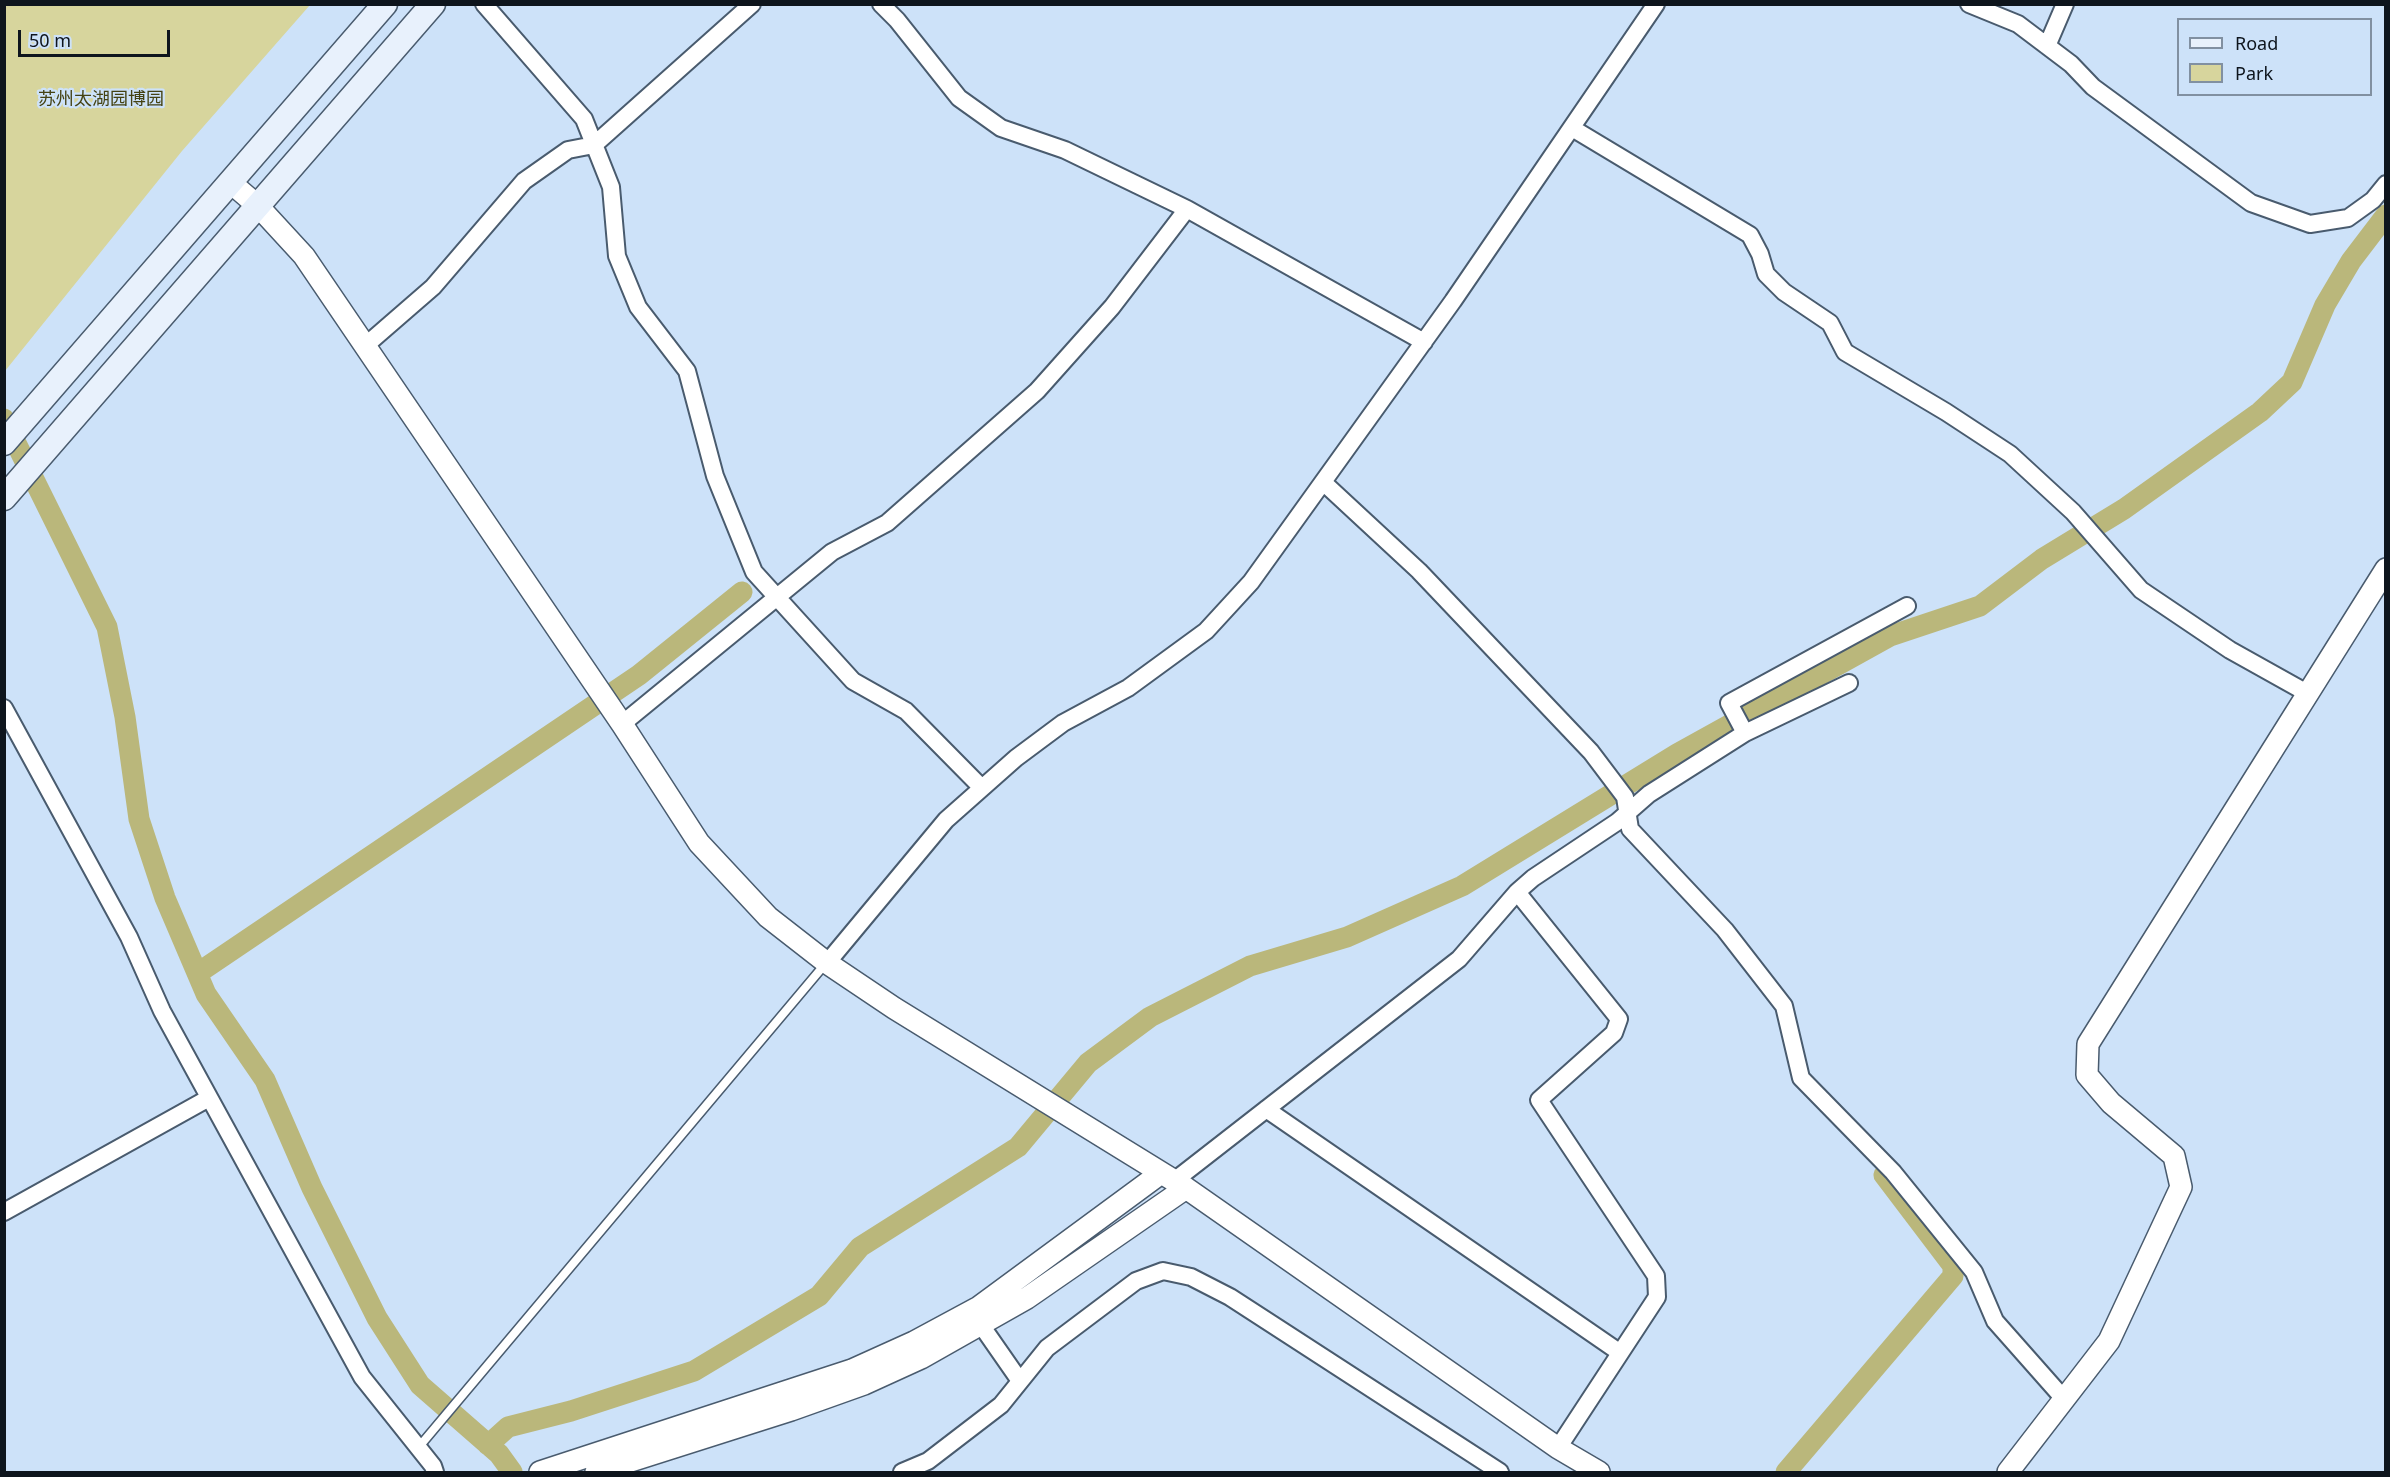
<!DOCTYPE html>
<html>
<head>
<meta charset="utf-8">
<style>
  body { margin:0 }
  #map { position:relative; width:2390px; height:1477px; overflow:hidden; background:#cde2f9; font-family:"Noto Sans",sans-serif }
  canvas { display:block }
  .frame { position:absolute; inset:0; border:6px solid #0e151d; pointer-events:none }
  .legend { position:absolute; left:2177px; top:18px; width:195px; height:78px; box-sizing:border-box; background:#cde2f9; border:2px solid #8190a1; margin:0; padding:8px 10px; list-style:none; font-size:18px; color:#0e151d }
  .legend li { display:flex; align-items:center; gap:12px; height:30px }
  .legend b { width:30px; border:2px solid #8190a1 }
  .scale { position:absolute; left:18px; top:30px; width:152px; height:27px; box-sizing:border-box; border:3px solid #0e151d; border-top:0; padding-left:8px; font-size:18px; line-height:21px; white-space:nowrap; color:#0e151d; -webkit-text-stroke:4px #cde2f9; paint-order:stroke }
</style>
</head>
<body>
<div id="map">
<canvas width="2390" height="1477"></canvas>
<div class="frame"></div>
<ul class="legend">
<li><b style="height:8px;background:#e8f1fc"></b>Road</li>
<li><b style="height:16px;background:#d7d59d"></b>Park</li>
</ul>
<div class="scale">50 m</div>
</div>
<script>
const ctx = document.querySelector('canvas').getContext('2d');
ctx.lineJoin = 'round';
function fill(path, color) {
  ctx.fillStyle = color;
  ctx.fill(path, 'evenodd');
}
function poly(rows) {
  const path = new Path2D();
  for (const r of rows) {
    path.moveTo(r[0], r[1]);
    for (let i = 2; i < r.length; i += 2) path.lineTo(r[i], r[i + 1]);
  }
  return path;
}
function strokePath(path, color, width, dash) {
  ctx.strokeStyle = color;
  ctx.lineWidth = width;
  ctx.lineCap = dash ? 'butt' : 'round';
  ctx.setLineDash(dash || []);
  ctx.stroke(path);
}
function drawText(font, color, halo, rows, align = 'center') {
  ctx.font = font + ' "Noto Sans","Noto Sans SC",sans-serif';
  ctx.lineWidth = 4.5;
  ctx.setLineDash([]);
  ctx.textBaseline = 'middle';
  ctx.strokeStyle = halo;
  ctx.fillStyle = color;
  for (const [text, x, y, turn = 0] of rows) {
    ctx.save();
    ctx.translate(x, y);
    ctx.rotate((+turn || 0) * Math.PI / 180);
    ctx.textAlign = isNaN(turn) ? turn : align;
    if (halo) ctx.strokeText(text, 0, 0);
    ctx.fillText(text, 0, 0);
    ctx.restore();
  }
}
fill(poly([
  [5,4,310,5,182,151,5,371]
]), '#d7d59d');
strokePath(poly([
  [4,419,107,627,125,717,139,819,165,898,206,994,265,1080,312,1188,377,1318,420,1385,499,1454,512,1472],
  [198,973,639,675,742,592],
  [488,1445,508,1427,571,1411,694,1371,819,1296,860,1247,1018,1147,1088,1063,1150,1017,1250,966,1347,937,1462,886,1677,754,1890,636,1980,606,2042,559,2124,509,2260,412,2292,382,2325,305,2351,261,2386,215],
  [1786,1472,1953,1276,1953,1266,1884,1175]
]), '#bab77b', 21);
const service = poly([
  [418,1448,826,963]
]);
const minor = poly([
  [484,4,584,119,611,187,617,256,638,307,687,371,715,476,754,572,853,681,906,711,982,788],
  [881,4,897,20,959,98,1001,128,1065,150,1187,209,1424,342],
  [1969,4,2018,24,2071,64,2093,87,2251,203,2310,224,2348,218,2373,200,2386,184],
  [2047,46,2065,4],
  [1572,128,1750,235,1760,254,1766,274,1784,292,1830,323,1845,352,1946,412,2010,454,2073,512,2141,590,2230,650,2307,693],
  [365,346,433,287,524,181,568,150,594,145,752,4],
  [1323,482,1419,571,1591,752,1625,797,1630,829,1725,930,1784,1006,1801,1078,1893,1172,1974,1272,1995,1321,2064,1399],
  [4,708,129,937,162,1011,362,1377,433,1466,435,1472],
  [622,724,832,552,887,523,1037,391,1112,307,1187,209],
  [1745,733,1729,703,1907,606],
  [1517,892,1619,1019,1614,1033,1539,1100,1656,1276,1657,1297,1558,1448],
  [827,963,946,820,1016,758,1063,723,1128,688,1206,631,1251,582,1453,301,1656,4],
  [1266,1109,1619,1352],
  [1174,1181,1459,959,1517,892,1533,878,1617,822,1649,794,1745,733,1849,683],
  [4,1212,209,1098],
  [981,1325,1020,1381],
  [902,1472,928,1461,1001,1405,1047,1348,1136,1281,1163,1271,1191,1277,1230,1297,1500,1472]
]);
const tertiary = poly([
  [230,182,258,206,304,256,622,724,699,843,768,917,827,963,894,1008,1186,1188,1558,1448,1599,1472],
  [540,1472,852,1370,914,1342,979,1307,1161,1173],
  [596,1472,791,1410,864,1384,921,1358,1027,1298,1186,1188],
  [2008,1472,2109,1341,2181,1187,2174,1156,2111,1103,2087,1075,2088,1044,2386,569]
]);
const secondary = poly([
  [4,443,385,4],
  [4,498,433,4]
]);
strokePath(service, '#495b6e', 11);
strokePath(minor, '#495b6e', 20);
strokePath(tertiary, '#495b6e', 24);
strokePath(secondary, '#495b6e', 27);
strokePath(service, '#fff', 8);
strokePath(minor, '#fff', 16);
strokePath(tertiary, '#fff', 21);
strokePath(secondary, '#e8f1fc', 24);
drawText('18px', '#444213', '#cde2f9', [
  ["苏州太湖园博园",101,100]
]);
</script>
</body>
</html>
